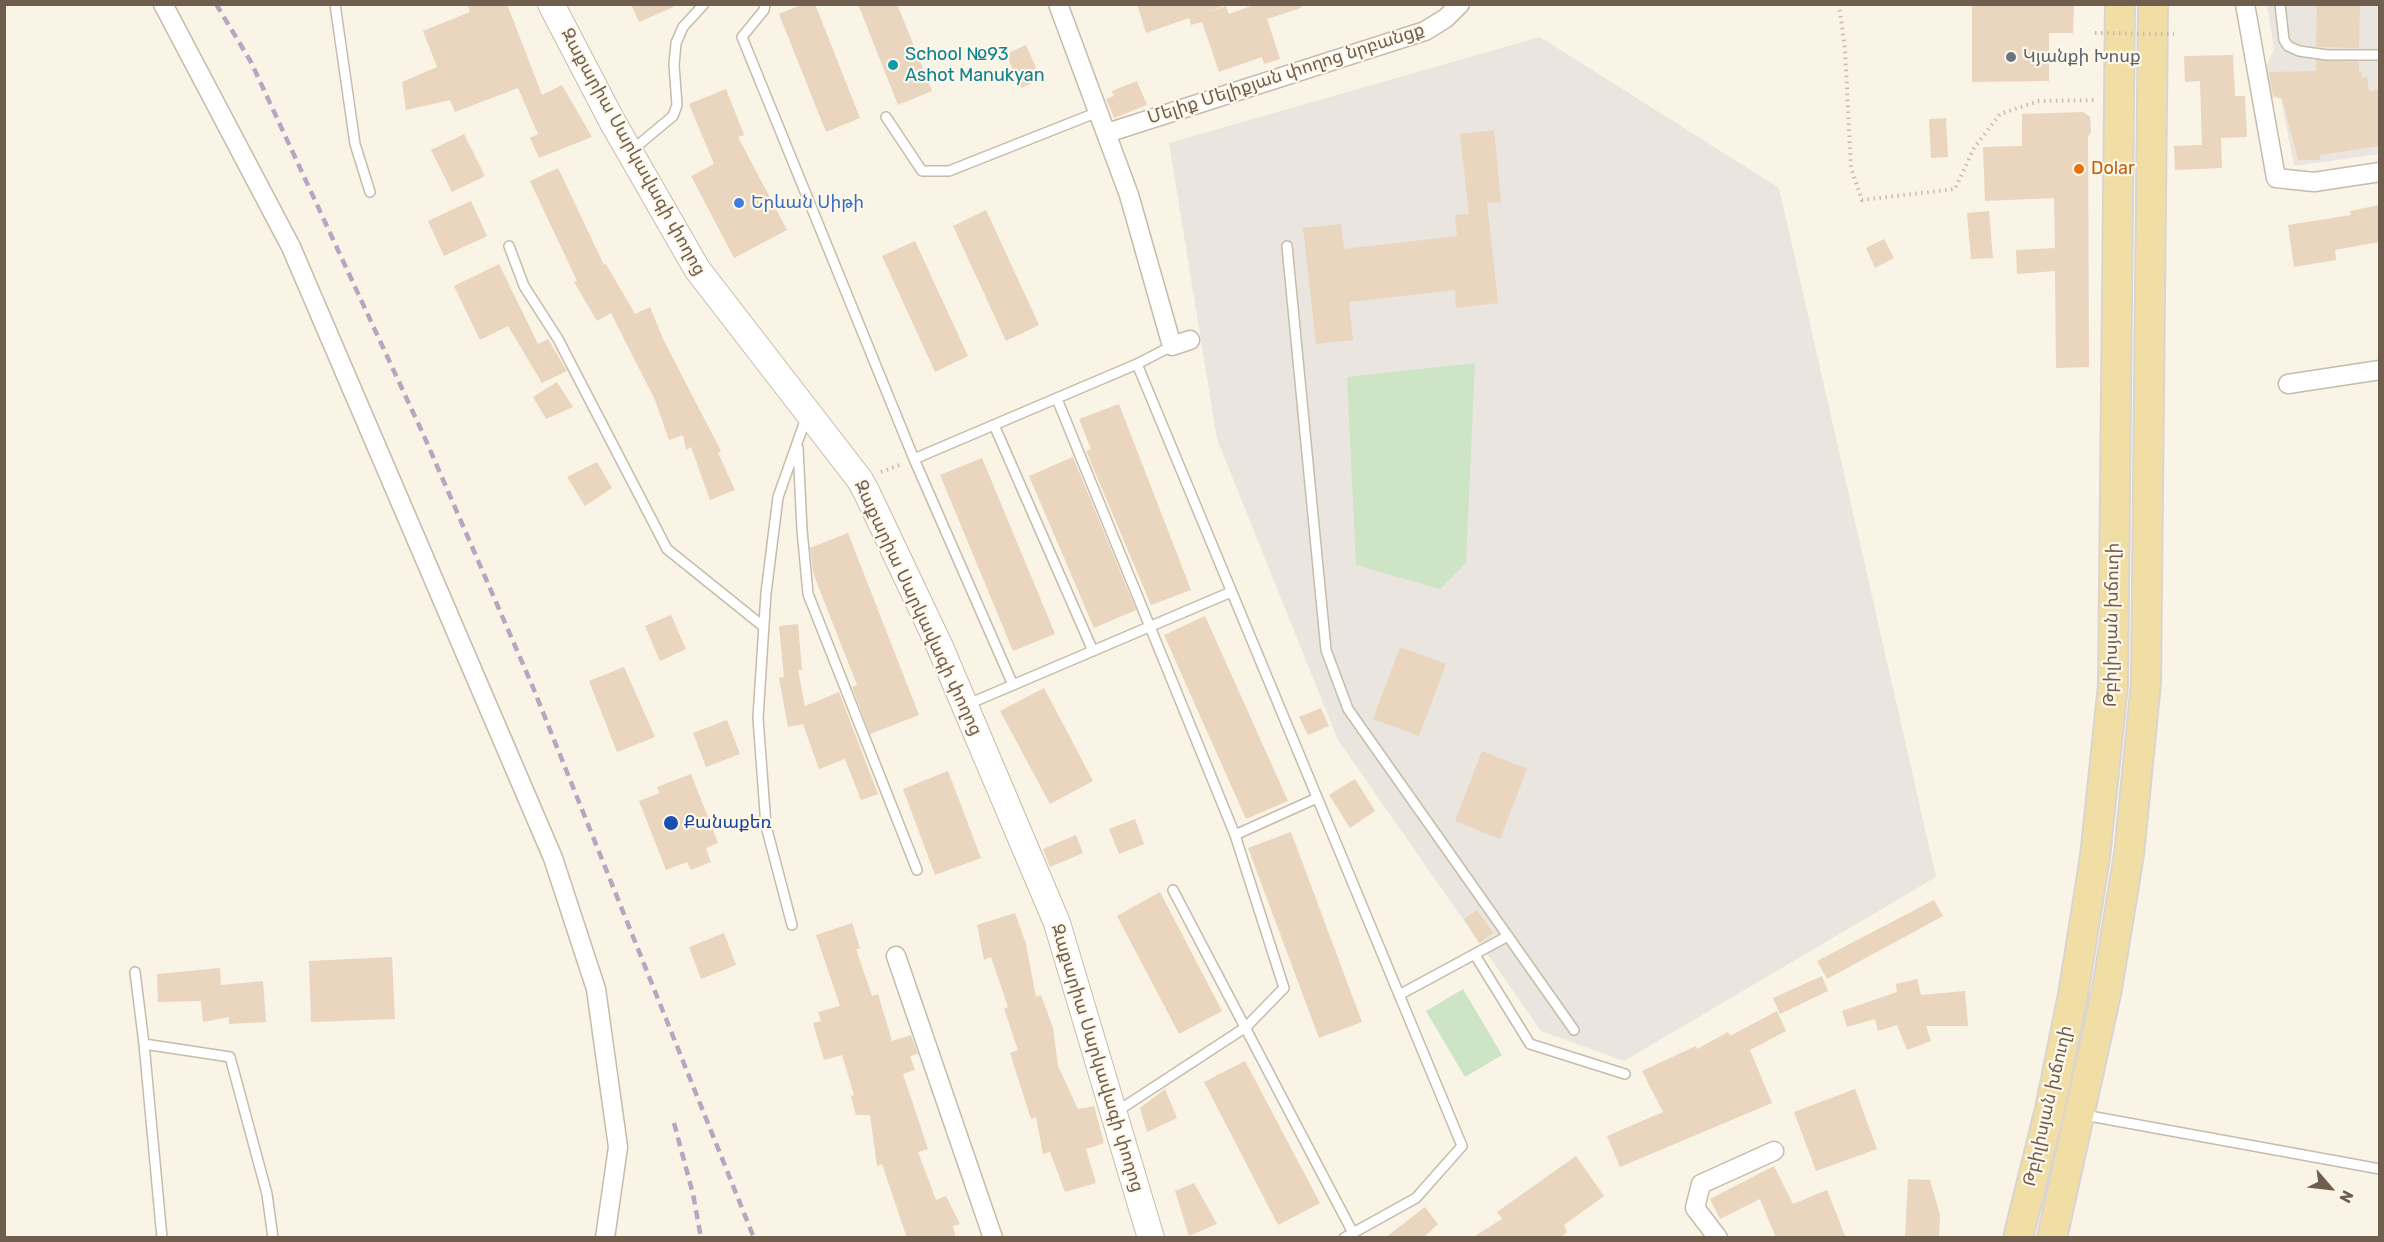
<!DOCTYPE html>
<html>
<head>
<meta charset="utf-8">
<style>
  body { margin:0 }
  #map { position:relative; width:2384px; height:1242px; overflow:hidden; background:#f9f4e5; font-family:Rubik,sans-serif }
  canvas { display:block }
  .frame { position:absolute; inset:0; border:6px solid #6f5e4d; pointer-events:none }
  .north { position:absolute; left:2300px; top:1158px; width:60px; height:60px; -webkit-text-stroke:4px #fdf8eb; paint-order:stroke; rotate:118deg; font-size:16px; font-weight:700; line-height:24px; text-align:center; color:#6f5e4d }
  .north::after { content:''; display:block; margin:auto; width:21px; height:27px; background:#6f5e4d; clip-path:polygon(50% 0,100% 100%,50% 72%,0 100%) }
</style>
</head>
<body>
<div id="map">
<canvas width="2384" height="1242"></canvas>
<div class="frame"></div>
<div class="north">N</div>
</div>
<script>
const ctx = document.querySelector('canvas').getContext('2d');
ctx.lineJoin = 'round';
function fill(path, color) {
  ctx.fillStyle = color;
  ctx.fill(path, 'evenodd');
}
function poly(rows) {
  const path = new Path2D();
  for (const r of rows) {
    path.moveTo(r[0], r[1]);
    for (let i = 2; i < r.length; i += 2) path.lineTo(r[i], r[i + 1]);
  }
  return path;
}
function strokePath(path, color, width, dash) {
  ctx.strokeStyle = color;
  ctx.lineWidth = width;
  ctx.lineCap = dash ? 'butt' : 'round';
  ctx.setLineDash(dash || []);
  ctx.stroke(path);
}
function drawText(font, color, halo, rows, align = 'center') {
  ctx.font = font + ' Rubik,"Noto Sans Armenian",sans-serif';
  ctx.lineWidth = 4.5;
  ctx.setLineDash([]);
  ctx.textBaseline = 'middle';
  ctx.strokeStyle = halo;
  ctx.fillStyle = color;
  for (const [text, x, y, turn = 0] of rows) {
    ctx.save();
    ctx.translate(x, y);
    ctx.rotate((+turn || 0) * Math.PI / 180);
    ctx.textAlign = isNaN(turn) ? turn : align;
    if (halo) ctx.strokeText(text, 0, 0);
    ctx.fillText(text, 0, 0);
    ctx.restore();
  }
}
fill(poly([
  [2267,5,2379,5,2379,154,2294,166,2281,99,2266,96,2264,72,2274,49],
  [1540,37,1779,188,1936,877,1624,1061,1541,1031,1338,740,1217,439,1169,143]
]), '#eae5df');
fill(poly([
  [1475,363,1466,563,1440,589,1356,565,1347,377],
  [1463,989,1502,1055,1465,1077,1426,1011]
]), '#cee5c5');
fill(poly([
  [467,4,507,4,542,95,562,85,592,137,539,158,530,138,538,134,518,88,455,112,450,100,406,110,402,82,437,67,423,31,470,12],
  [631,4,680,4,639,22],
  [803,4,815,4,860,118,826,132,779,14],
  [858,4,897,4,932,91,898,105],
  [1137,4,1221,4,1221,7,1205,13,1226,6,1229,14,1256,4,1300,4,1301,8,1267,19,1280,59,1264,64,1262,57,1219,72,1202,22,1191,25,1189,18,1146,33],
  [1972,4,2074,4,2073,33,2049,33,2049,81,1972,82],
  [2317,4,2360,4,2359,48,2316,47],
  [1026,45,1041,79,1021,88,1006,54],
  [2233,55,2235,96,2245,96,2247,137,2221,138,2222,168,2175,170,2174,146,2202,145,2200,81,2185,82,2184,56],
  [2316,60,2359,62,2359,72,2361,71,2362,78,2367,77,2369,91,2379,90,2379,146,2320,155,2320,160,2298,160,2282,98,2273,95,2269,72,2316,71],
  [1137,81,1147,105,1114,118,1106,99,1114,96,1112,91],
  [726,89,744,135,738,137,787,230,734,258,691,176,714,164,689,104],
  [2083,112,2090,117,2091,132,2088,136,2089,367,2056,368,2055,271,2017,274,2016,250,2055,248,2054,198,1985,201,1983,147,2022,146,2022,114],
  [1946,118,1948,157,1931,158,1929,119],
  [1494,130,1501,202,1487,203,1498,303,1456,308,1455,290,1349,302,1353,340,1316,344,1303,228,1341,224,1344,249,1457,236,1455,215,1469,214,1460,134],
  [464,134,485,176,452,192,431,150],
  [558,168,604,265,606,264,635,314,650,307,664,341,721,451,718,453,735,490,710,500,691,447,686,450,683,435,669,440,655,400,611,313,597,321,574,282,577,281,530,181],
  [471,201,487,236,444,256,428,221],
  [2379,205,2379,242,2335,250,2336,260,2294,267,2288,225,2351,215,2350,211],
  [986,210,1039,325,1006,341,953,226],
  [1989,211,1993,258,1971,259,1967,213],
  [1884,239,1894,258,1875,268,1866,248],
  [915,241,968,356,935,372,882,256],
  [499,264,538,344,548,339,567,371,542,383,508,326,480,340,454,286],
  [557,382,573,407,546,419,533,397],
  [1119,404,1191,590,1151,605,1086,451,1091,449,1079,419],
  [1073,457,1136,610,1094,628,1029,476],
  [982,458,1055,634,1013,651,940,475],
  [597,462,612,488,585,506,567,477],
  [848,533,919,715,870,734,852,687,857,685,813,573,810,548],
  [671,615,686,649,660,661,645,626],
  [1205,616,1288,801,1246,819,1164,635],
  [798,624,802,670,798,670,805,706,839,692,878,794,861,800,845,759,819,769,803,724,788,727,779,678,784,677,779,626],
  [1400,647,1446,664,1419,736,1373,719],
  [624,667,655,737,617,752,589,681],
  [1044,688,1093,781,1050,804,1000,711],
  [1321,708,1329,726,1308,735,1299,717],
  [727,720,740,754,706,767,693,733],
  [1482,751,1527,769,1500,839,1455,821],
  [948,771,981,858,935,875,903,789],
  [691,774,718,843,706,848,711,862,691,870,687,862,666,870,639,801,660,793,657,787],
  [1355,779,1375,811,1350,828,1329,795],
  [1135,819,1144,844,1119,854,1109,829],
  [1291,832,1362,1022,1319,1038,1248,848],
  [1076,835,1083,853,1050,867,1043,849],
  [1160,892,1222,1011,1179,1034,1117,916],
  [1934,900,1943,916,1827,979,1817,961],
  [1477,910,1493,933,1479,943,1464,919],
  [1015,913,1026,944,1036,997,1041,995,1053,1028,1058,1066,1078,1109,1094,1106,1104,1143,1086,1149,1096,1183,1065,1192,1050,1152,1043,1154,1036,1117,1031,1119,1010,1053,1018,1050,1004,1009,1008,1007,991,957,984,960,977,925],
  [852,923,860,948,856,949,872,996,878,994,892,1041,911,1035,918,1054,910,1056,915,1070,903,1074,928,1149,918,1152,936,1200,946,1196,960,1224,953,1226,956,1238,907,1238,882,1164,877,1166,870,1115,856,1115,851,1096,854,1095,842,1055,824,1060,813,1023,821,1021,818,1012,840,1006,816,935],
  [724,933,736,965,701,979,689,947],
  [392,957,395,1019,311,1022,309,961],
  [220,968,221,985,263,981,266,1022,229,1024,229,1017,203,1022,201,1001,158,1002,157,974],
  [1822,976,1828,991,1780,1014,1773,998],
  [1917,979,1921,995,1965,991,1968,1026,1926,1026,1931,1041,1907,1050,1897,1025,1878,1031,1875,1019,1847,1027,1842,1011,1897,992,1896,984],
  [1777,1011,1786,1031,1750,1050,1772,1103,1620,1167,1607,1136,1663,1112,1642,1071,1696,1046,1697,1049,1728,1032,1730,1036],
  [1245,1061,1320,1203,1278,1225,1204,1082],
  [1165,1089,1177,1118,1147,1132,1140,1108],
  [1855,1089,1877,1149,1816,1171,1794,1112],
  [1576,1156,1604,1196,1564,1225,1567,1232,1560,1238,1472,1238,1502,1219,1497,1212],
  [1774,1166,1793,1204,1827,1190,1846,1238,1776,1238,1760,1199,1720,1219,1710,1199],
  [1908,1179,1930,1180,1940,1215,1939,1238,1905,1238],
  [1194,1183,1217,1224,1189,1236,1175,1191],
  [1425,1207,1438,1224,1423,1238,1385,1238]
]), '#ead5be');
const lane = poly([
  [335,4,355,144,370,192],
  [765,4,764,10,742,37,914,459,1013,685],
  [2280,4,2284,40,2288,46,2299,51,2327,55,2380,55],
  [886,117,922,171,949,171,1098,112],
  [631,151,673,116,677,105,674,65,676,43,683,27,704,4],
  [509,246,524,286,558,339,667,549,764,627],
  [1287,246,1326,650,1348,709,1574,1030],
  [1137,364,1462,1146,1416,1198,1344,1238],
  [1057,399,1235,835,1284,988,1246,1027,1116,1112],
  [994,425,1093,651],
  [798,448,802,530,808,594,917,870],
  [914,459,1137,364,1172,346],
  [966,705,1231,592],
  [1235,835,1317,798],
  [1173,890,1353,1233],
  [792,925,766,826,758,718,766,593,778,497,806,418],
  [1475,955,1530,1044,1625,1074],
  [135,972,144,1044,230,1057,267,1194,273,1238],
  [1399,995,1508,936],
  [144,1044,162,1238],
  [2084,1115,2380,1169]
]);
const street = poly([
  [163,4,291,247,553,858,596,989,618,1147,605,1238],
  [1058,4,1129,195,1172,346,1190,340],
  [2245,4,2276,178,2314,182,2380,172],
  [1107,133,1425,31,1446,18,1460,4],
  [2288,384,2380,370],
  [896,956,993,1238],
  [1718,1238,1695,1208,1701,1184,1774,1151]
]);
const secondary = poly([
  [551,4,612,121,697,269,860,480,867,493,940,647,1057,923,1151,1238]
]);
const primary = poly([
  [2018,1238,2050,1109,2073,995,2095,857,2113,685,2120,4],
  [2052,1238,2107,989,2129,854,2146,683,2153,4]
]);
strokePath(lane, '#c7bbab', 12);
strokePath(street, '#c7bbab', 21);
strokePath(secondary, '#c9bca9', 28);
strokePath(primary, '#dad5d1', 32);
strokePath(poly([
  [1839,4,1845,49,1851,168,1862,200,1955,189,1974,148,2000,114,2039,101,2097,100],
  [881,472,902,464]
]), '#d0baa4', 4, [1.5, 4.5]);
strokePath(lane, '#fff', 9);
strokePath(street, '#fff', 18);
strokePath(secondary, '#fff', 26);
strokePath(primary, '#f1dea5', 28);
strokePath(poly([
  [216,4,251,62,424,436,532,685,754,1238],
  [674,1123,693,1194,701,1238]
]), '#b8a5c1', 4.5, [9, 6]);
strokePath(poly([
  [2095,33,2174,34]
]), '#d0baa4', 4, [1.5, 4.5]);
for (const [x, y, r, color] of [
  [2011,57,6,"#6b7280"],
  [893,65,6,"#0f9aa8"],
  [2079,169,6,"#e8710a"],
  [739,203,6,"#3f7fe0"],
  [671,823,8,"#1a4fb4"]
]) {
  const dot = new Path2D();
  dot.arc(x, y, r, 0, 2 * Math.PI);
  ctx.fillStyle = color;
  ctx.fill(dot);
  strokePath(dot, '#fdf8eb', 2);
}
drawText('18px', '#0d838f', '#fdf8eb', [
  ["School №93",905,55],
  ["Ashot Manukyan",905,76]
], 'left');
drawText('18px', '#5b616d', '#fdf8eb', [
  ["Կյանքի Խոսք",2023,57]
], 'left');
drawText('18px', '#6f5e4d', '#fdf8eb', [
  ["Մելիք Մելիքյան փողոց նրբանցք",1286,74,-18],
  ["Զաքարիա Սարկավագի փողոց",633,152,61],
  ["Զաքարիա Սարկավագի փողոց",918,608,65],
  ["Թբիլիսյան խճուղի",2112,625,-89],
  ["Զաքարիա Սարկավագի փողոց",1097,1058,73],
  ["Թբիլիսյան խճուղի",2048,1106,-77]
]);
drawText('18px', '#c56008', '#fdf8eb', [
  ["Dolar",2091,169]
], 'left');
drawText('18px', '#366cbe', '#fdf8eb', [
  ["Երևան Սիթի",751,203]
], 'left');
drawText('18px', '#164399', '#fdf8eb', [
  ["Քանաքեռ",684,823]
], 'left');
</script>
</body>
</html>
